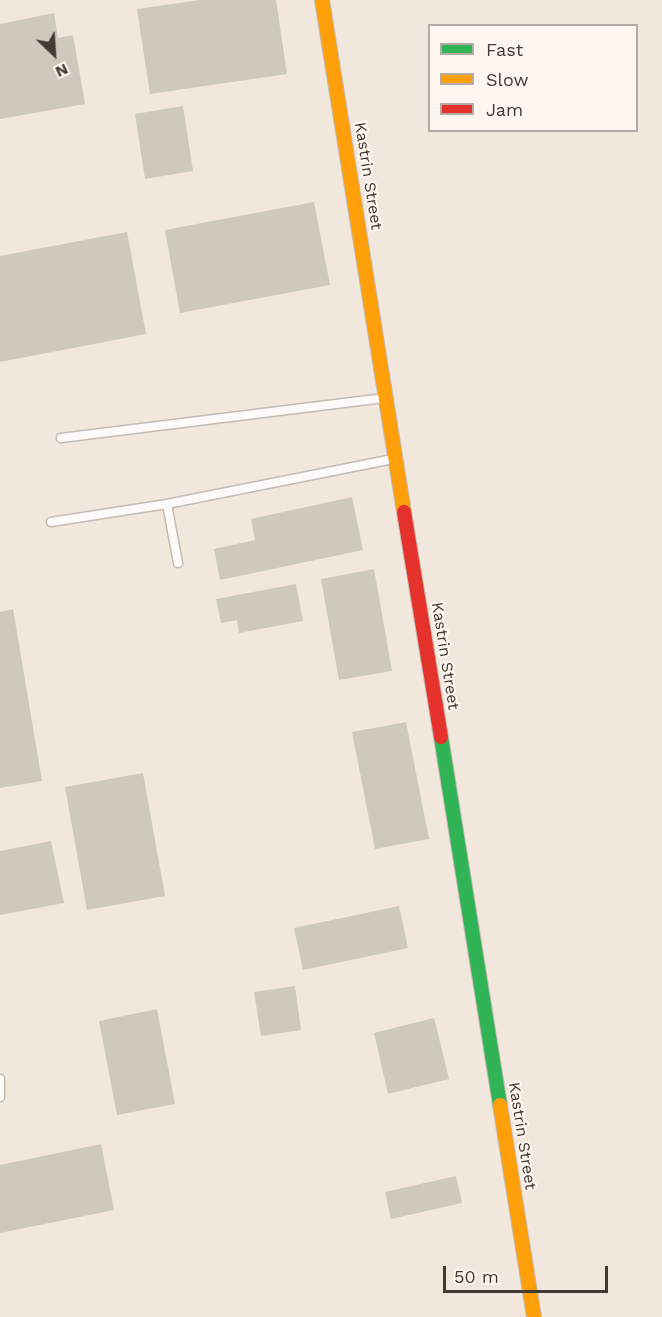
<!DOCTYPE html>
<html>
<head>
<meta charset="utf-8">
<style>
  body { margin:0 }
  #map { position:relative; width:662px; height:1317px; overflow:hidden; background:#f2e7dc; font-family:"Work Sans",sans-serif }
  canvas { display:block }
  .legend { position:absolute; left:428px; top:24px; width:210px; height:108px; box-sizing:border-box; background:#fef6ef; border:2px solid #b3aba4; margin:0; padding:8px 10px; list-style:none; font-size:18px; color:#423b34 }
  .legend li { display:flex; align-items:center; gap:12px; height:30px }
  .legend b { width:30px; border:2px solid #b3aba4 }
  .north { position:absolute; left:24px; top:24px; width:60px; height:60px; -webkit-text-stroke:4px #fef6ef; paint-order:stroke; rotate:155deg; font-size:16px; font-weight:700; line-height:24px; text-align:center; color:#423b34 }
  .north::after { content:''; display:block; margin:auto; width:21px; height:27px; background:#423b34; clip-path:polygon(50% 0,100% 100%,50% 72%,0 100%) }
  .scale { position:absolute; left:443px; top:1266px; width:165px; height:27px; box-sizing:border-box; border:3px solid #423b34; border-top:0; padding-left:8px; font-size:18px; line-height:21px; white-space:nowrap; color:#423b34; -webkit-text-stroke:4px #fef6ef; paint-order:stroke }
</style>
</head>
<body>
<div id="map">
<canvas width="662" height="1317"></canvas>
<ul class="legend">
<li><b style="height:8px;background:#30b455"></b>Fast</li>
<li><b style="height:8px;background:#ff9f0a"></b>Slow</li>
<li><b style="height:8px;background:#e5322d"></b>Jam</li>
</ul>
<div class="north">N</div>
<div class="scale">50 m</div>
</div>
<script>
const ctx = document.querySelector('canvas').getContext('2d');
ctx.lineJoin = 'round';
function fill(path, color) {
  ctx.fillStyle = color;
  ctx.fill(path, 'evenodd');
}
function poly(rows) {
  const path = new Path2D();
  for (const r of rows) {
    path.moveTo(r[0], r[1]);
    for (let i = 2; i < r.length; i += 2) path.lineTo(r[i], r[i + 1]);
  }
  return path;
}
function strokePath(path, color, width, dash) {
  ctx.strokeStyle = color;
  ctx.lineWidth = width;
  ctx.lineCap = dash ? 'butt' : 'round';
  ctx.setLineDash(dash || []);
  ctx.stroke(path);
}
function drawText(font, color, halo, rows, align = 'center') {
  ctx.font = font + ' "Work Sans",sans-serif';
  ctx.lineWidth = 4.5;
  ctx.setLineDash([]);
  ctx.textBaseline = 'middle';
  ctx.strokeStyle = halo;
  ctx.fillStyle = color;
  for (const [text, x, y, turn = 0] of rows) {
    ctx.save();
    ctx.translate(x, y);
    ctx.rotate((+turn || 0) * Math.PI / 180);
    ctx.textAlign = isNaN(turn) ? turn : align;
    if (halo) ctx.strokeText(text, 0, 0);
    ctx.fillText(text, 0, 0);
    ctx.restore();
  }
}
fill(poly([
  [200,0,276,0,287,74,150,94,137,9],
  [54,13,58,38,73,35,85,104,0,119,0,24],
  [183,106,193,171,145,179,135,114],
  [314,202,330,285,180,313,165,230],
  [127,232,146,334,0,362,0,256],
  [352,497,363,550,220,580,214,549,255,540,251,519],
  [374,569,392,671,339,680,321,579],
  [296,584,303,621,239,633,237,620,221,623,216,599],
  [13,609,42,781,0,788,0,612],
  [406,722,429,839,375,849,352,732],
  [143,773,165,896,87,910,65,787],
  [51,841,64,903,0,915,0,851],
  [399,906,408,948,303,970,294,928],
  [295,986,301,1030,261,1036,254,992],
  [157,1009,175,1104,117,1115,99,1021],
  [434,1018,449,1079,388,1094,374,1033],
  [101,1144,114,1210,0,1233,0,1165],
  [456,1176,462,1203,391,1219,385,1192]
]), '#cfc9bd');
const lane = poly([
  [61,438,384,398],
  [51,522,167,504],
  [178,563,167,504,393,459],
  [0,1079,0,1097]
]);
const fast = poly([
  [441,737,500,1105]
]);
const slow = poly([
  [322,0,404,512],
  [500,1105,534,1317]
]);
const jam = poly([
  [404,512,441,737]
]);
strokePath(lane, '#c4bbb3', 11);
strokePath(fast, '#c4bbb3', 16);
strokePath(slow, '#c4bbb3', 16);
strokePath(jam, '#c4bbb3', 16);
strokePath(lane, '#fdfbfa', 8);
strokePath(fast, '#30b455', 14);
strokePath(slow, '#ff9f0a', 14);
strokePath(jam, '#e5322d', 14);
drawText('16px', '#423b34', '#fef6ef', [
  ["Kastrin Street",368,176,81],
  ["Kastrin Street",445,656,81],
  ["Kastrin Street",522,1136,81]
]);
</script>
</body>
</html>
